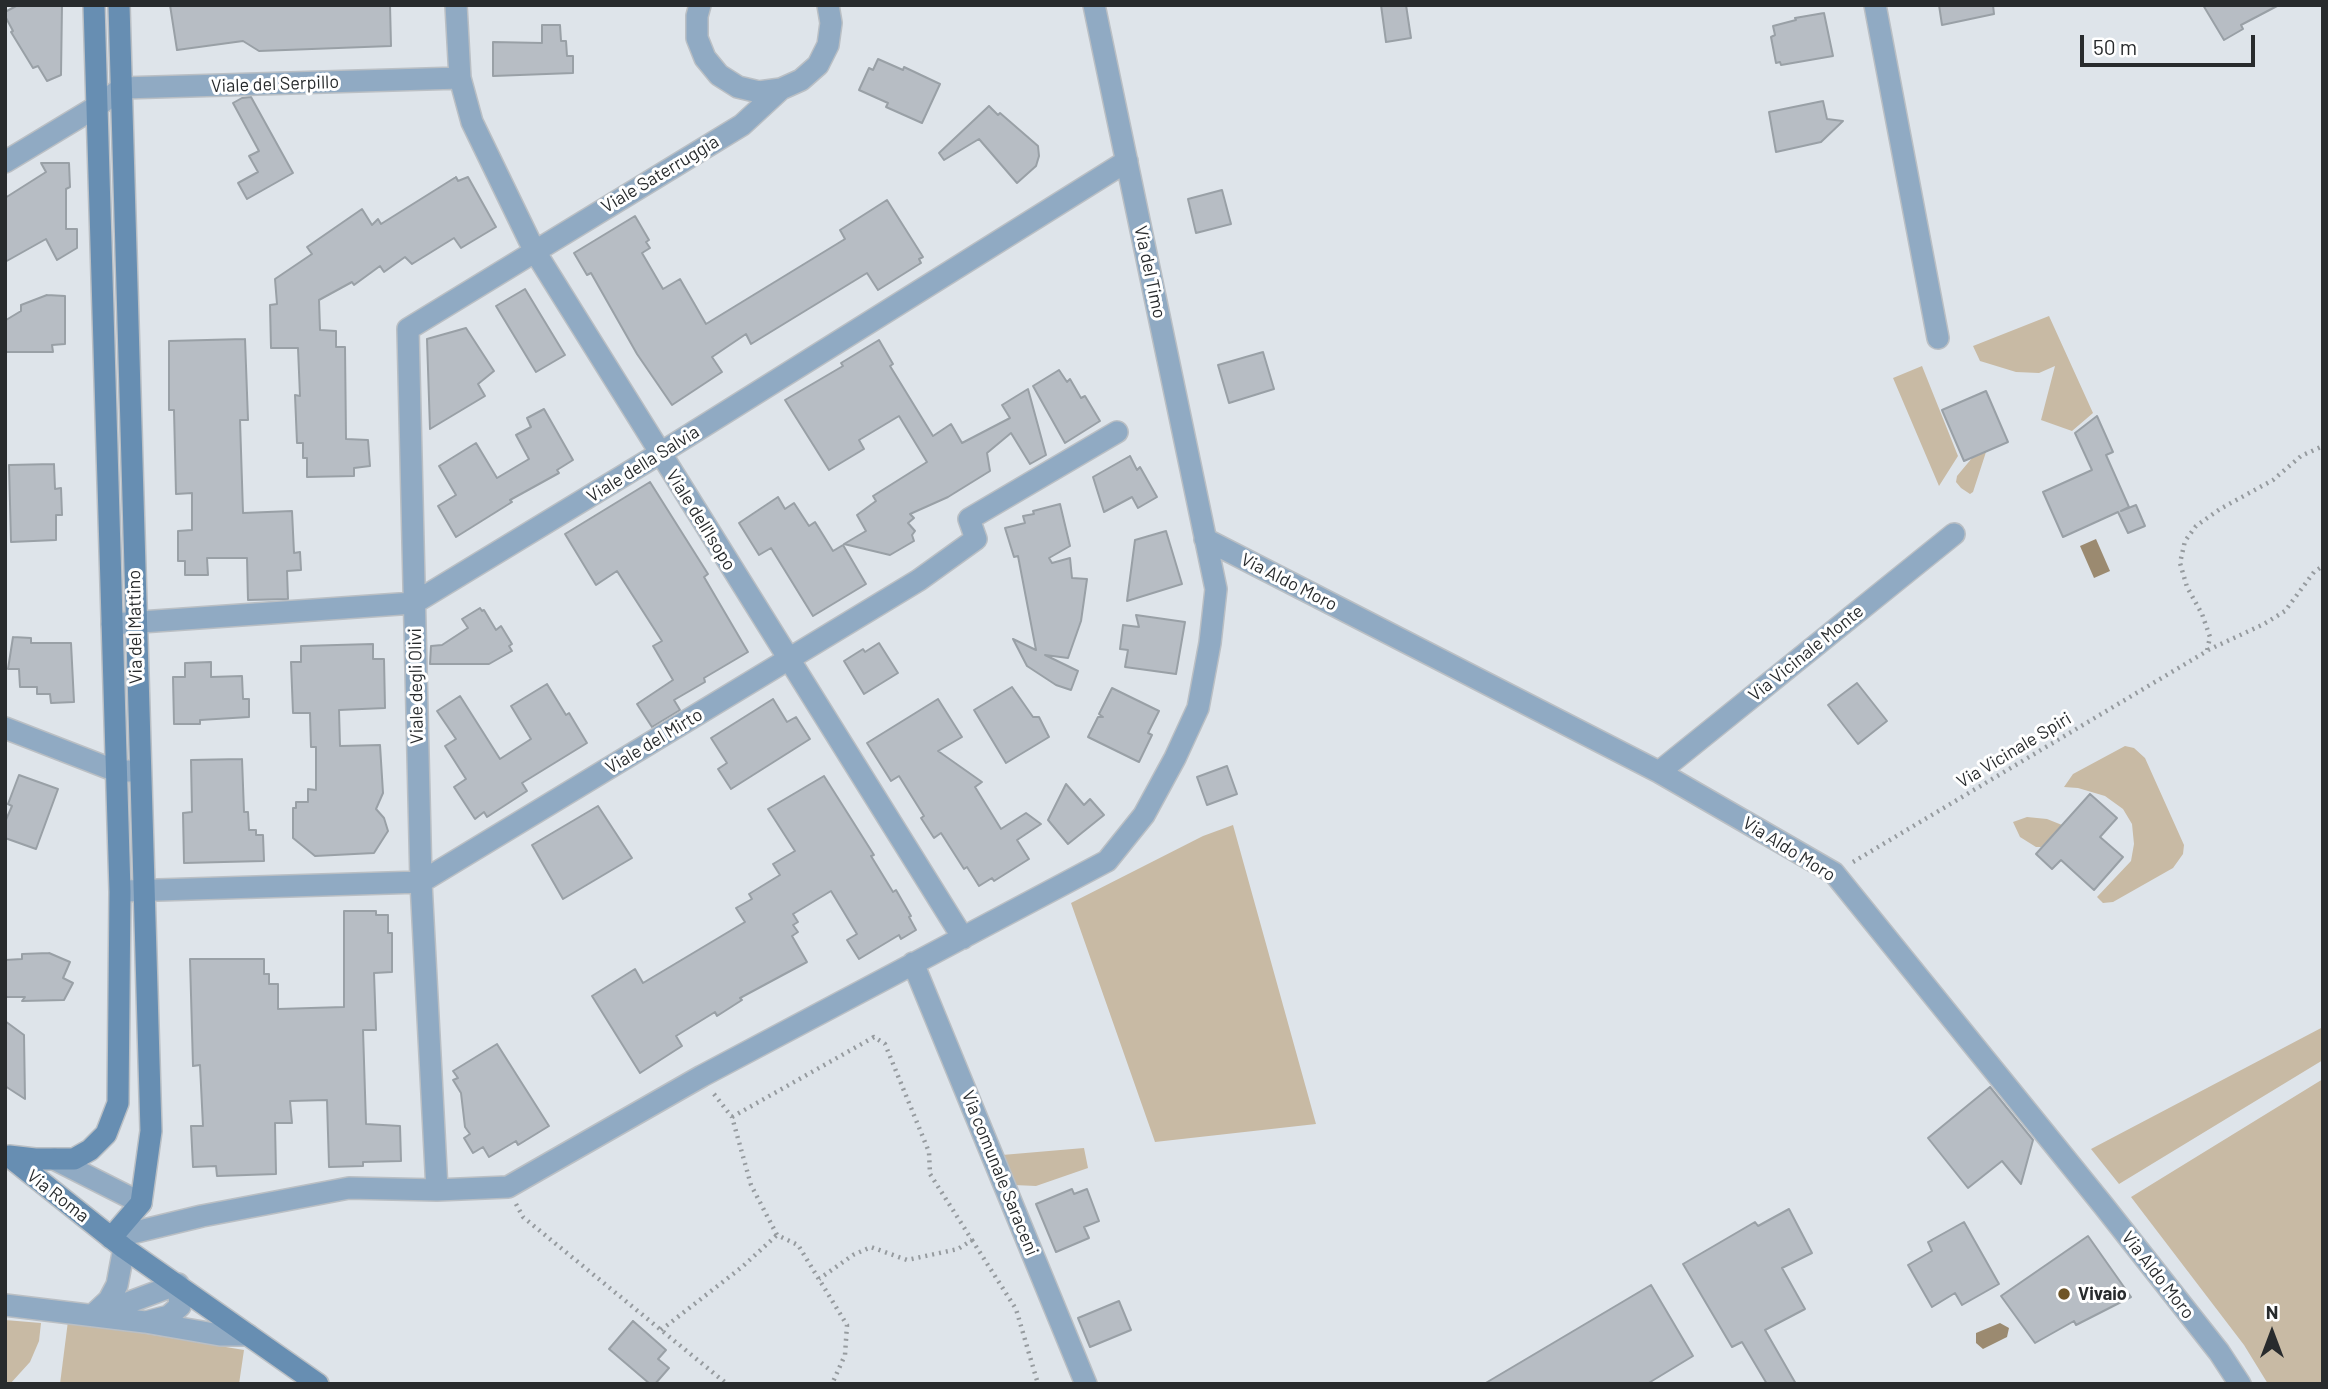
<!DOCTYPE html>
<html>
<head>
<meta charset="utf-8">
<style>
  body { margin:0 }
  #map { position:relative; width:2328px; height:1389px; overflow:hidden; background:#dee4ea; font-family:Barlow,sans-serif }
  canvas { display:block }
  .frame { position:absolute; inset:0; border:7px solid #282b2d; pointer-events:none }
  .north { position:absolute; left:2237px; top:1298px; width:70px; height:70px; -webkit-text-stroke:5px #fff; paint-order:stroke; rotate:0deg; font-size:19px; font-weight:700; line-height:28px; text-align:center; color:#282b2d }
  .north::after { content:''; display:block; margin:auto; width:24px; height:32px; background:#282b2d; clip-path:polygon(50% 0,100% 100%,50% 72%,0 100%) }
  .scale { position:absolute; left:2080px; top:35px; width:175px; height:32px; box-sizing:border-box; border:4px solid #282b2d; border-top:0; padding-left:9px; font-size:21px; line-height:24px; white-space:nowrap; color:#282b2d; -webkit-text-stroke:5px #fff; paint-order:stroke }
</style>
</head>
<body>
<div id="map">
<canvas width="2328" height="1389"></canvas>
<div class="frame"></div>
<div class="north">N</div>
<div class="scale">50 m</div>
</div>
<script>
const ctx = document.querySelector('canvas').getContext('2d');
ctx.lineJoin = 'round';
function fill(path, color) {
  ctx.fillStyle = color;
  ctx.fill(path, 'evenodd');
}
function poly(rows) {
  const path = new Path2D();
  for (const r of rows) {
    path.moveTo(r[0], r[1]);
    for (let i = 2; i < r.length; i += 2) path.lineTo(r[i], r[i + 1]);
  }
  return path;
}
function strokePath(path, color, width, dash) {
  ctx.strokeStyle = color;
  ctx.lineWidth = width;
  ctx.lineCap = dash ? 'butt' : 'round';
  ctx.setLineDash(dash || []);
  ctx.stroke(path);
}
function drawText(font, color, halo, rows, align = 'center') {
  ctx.font = font + ' Barlow,sans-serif';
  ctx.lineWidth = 6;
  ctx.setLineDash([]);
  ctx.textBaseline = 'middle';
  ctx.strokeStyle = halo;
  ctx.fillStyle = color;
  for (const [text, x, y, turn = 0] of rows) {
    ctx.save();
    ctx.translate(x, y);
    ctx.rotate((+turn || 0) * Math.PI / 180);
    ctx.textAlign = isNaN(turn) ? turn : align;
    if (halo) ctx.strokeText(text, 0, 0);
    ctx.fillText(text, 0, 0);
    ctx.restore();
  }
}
fill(poly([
  [2049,316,2093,413,2072,431,2041,420,2055,366,2039,373,2016,372,1980,361,1973,346],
  [1922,366,1958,456,1939,486,1893,378],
  [1986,452,1973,492,1970,494,1961,488,1956,482,1957,476,1972,458],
  [2125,746,2134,748,2145,758,2184,845,2183,854,2173,868,2113,902,2103,903,2097,897,2131,861,2134,844,2132,824,2123,809,2105,796,2078,788,2064,787,2073,774],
  [2027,817,2047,819,2062,825,2041,847,2036,847,2020,837,2013,822],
  [1233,825,1316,1124,1155,1142,1071,903,1203,836],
  [2323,1027,2323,1060,2119,1184,2091,1149],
  [2323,1079,2323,1384,2268,1384,2244,1345,2131,1197],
  [1084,1148,1088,1168,1036,1186,1014,1185,1002,1155],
  [5,1320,41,1323,39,1341,30,1362,10,1384,5,1384],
  [68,1321,244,1350,239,1384,60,1384]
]), '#c8baa4');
fill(poly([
  [2096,539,2110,571,2094,578,2080,546],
  [2000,1323,2009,1328,2007,1337,1983,1349,1976,1343,1976,1333]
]), '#9b8a70');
const building = poly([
  [18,5,62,5,61,75,47,81,38,66,33,68,11,32,13,31,5,16,5,12,18,5],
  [170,5,390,5,391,46,259,51,243,41,177,50,170,5],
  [1381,5,1406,5,1411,38,1386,42,1381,5],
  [1939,5,1993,5,1994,14,1942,25,1939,5],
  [2203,5,2279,5,2241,25,2243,29,2224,40,2203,5],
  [1824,13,1833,56,1781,65,1780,62,1776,63,1771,37,1775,35,1773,26,1796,20,1795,18,1824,13],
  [542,25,560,25,561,41,566,41,567,56,573,56,573,73,493,76,493,42,542,43,542,25],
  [878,59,903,70,904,67,940,84,922,123,886,107,888,103,859,90,869,68,873,70,878,59],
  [251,97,293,173,247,199,238,183,258,172,249,156,259,151,233,103,242,98,251,97],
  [1823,101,1827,119,1843,121,1821,142,1776,152,1769,112,1823,101],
  [989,106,998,115,1000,113,1038,146,1039,156,1036,166,1017,183,979,139,944,160,939,153,989,106],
  [41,163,69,163,70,187,66,189,66,229,77,229,77,248,57,260,46,239,5,262,5,198,46,172,41,163],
  [456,177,458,181,468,177,496,227,461,248,454,238,412,264,405,257,384,272,380,266,354,285,352,282,319,300,320,330,336,331,336,347,345,347,346,439,368,440,370,466,354,468,354,476,307,477,307,458,303,458,303,443,297,443,295,395,300,396,298,348,271,348,270,305,277,304,275,279,312,254,307,247,362,209,372,225,378,219,381,224,456,177],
  [1222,190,1231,224,1196,233,1188,199,1222,190],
  [887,200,923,257,919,259,921,263,878,290,867,273,751,344,746,334,712,357,722,372,672,405,637,354,591,273,587,275,574,253,635,216,649,240,646,242,650,248,642,253,663,289,680,279,706,324,845,239,840,230,887,200],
  [525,289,565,355,536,372,496,306,525,289],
  [47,295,65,296,65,344,52,345,53,352,6,352,6,320,21,311,21,305,47,295],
  [466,328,494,371,478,384,485,396,430,429,427,339,466,328],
  [245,339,248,420,240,420,243,513,292,511,294,553,300,552,301,570,287,571,288,599,248,600,247,558,207,558,208,575,185,575,185,561,178,561,178,531,192,530,192,493,176,494,174,410,169,410,169,341,245,339],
  [879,340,893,364,890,366,933,436,951,424,962,443,1010,418,1002,405,1028,389,1046,455,1030,464,1011,433,987,453,990,471,948,497,910,514,914,518,908,523,915,531,912,535,914,541,890,555,844,544,866,531,857,515,876,501,873,496,927,462,899,416,859,440,864,449,829,470,785,400,843,366,841,363,879,340],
  [1263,352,1274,389,1229,403,1218,365,1263,352],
  [1059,370,1067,382,1070,379,1081,398,1085,396,1100,421,1065,443,1033,386,1059,370],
  [1986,391,2008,442,1964,461,1942,410,1986,391],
  [544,409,573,460,557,470,559,473,510,500,512,502,456,537,438,506,456,495,439,466,476,443,497,478,529,459,516,435,531,427,527,418,544,409],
  [2097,416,2113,452,2106,455,2129,507,2121,511,2136,505,2145,526,2128,533,2118,512,2063,537,2043,492,2092,470,2075,433,2097,416],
  [1130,456,1137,470,1140,467,1157,497,1138,508,1132,497,1104,512,1093,477,1130,456],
  [54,464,55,489,61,488,62,515,56,515,56,540,11,542,9,465,54,464],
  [650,482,708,574,704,577,748,652,704,678,705,682,674,700,680,710,652,727,637,704,673,680,653,646,662,641,617,571,596,585,565,534,650,482],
  [778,497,785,509,794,503,809,526,815,522,833,551,843,545,866,584,813,616,771,548,759,555,739,523,778,497],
  [1060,504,1070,546,1049,558,1052,563,1070,558,1072,578,1087,579,1081,621,1068,658,1045,655,1078,671,1071,690,1056,685,1027,666,1013,639,1036,650,1018,556,1014,557,1005,528,1025,523,1023,516,1034,514,1033,511,1060,504],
  [1166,531,1182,584,1127,601,1135,540,1166,531],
  [480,608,482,611,484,610,496,630,501,626,512,644,509,646,512,651,489,664,430,664,431,646,442,645,468,628,462,619,480,608],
  [1136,615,1185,622,1176,674,1125,667,1128,650,1120,649,1123,625,1139,627,1136,615],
  [13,637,31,638,31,643,71,643,74,702,51,703,50,694,37,694,37,687,20,687,19,669,8,669,13,637],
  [879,643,898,673,864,694,844,661,863,649,865,652,879,643],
  [373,644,373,659,384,659,385,708,339,710,340,746,380,745,383,793,376,809,384,818,388,831,374,853,315,856,293,838,293,808,296,808,296,802,308,802,308,789,316,790,316,747,311,747,310,713,293,713,291,662,301,662,301,646,373,644],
  [211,662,211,677,242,676,243,699,249,699,249,717,200,720,200,724,174,724,173,677,185,677,185,663,211,662],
  [1857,683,1887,721,1858,744,1828,705,1857,683],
  [547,684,566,715,569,713,587,743,522,783,527,791,487,817,484,812,475,819,454,787,466,779,445,746,456,739,437,711,460,696,500,759,531,739,511,706,547,684],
  [1012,687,1033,717,1039,717,1049,737,1006,763,974,710,1012,687],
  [1112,688,1159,711,1148,733,1152,735,1139,762,1088,737,1098,717,1103,717,1099,714,1112,688],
  [773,699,787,722,796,717,810,739,731,789,718,769,727,763,711,738,773,699],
  [938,699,962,737,938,751,982,782,975,787,1001,829,1026,813,1041,824,1017,840,1029,859,994,881,992,878,979,886,967,867,964,869,941,833,934,838,921,818,924,816,899,776,891,781,867,743,938,699],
  [242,759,244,812,248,812,249,830,256,830,256,835,263,835,264,861,184,863,183,813,192,812,191,760,242,759],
  [1227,766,1237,794,1207,805,1197,777,1227,766],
  [19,775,58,789,36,849,5,838,5,822,12,806,8,804,19,775],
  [824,776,874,855,871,856,893,892,896,890,911,916,909,917,916,930,901,939,899,935,859,959,847,940,857,934,831,891,793,914,798,922,793,925,798,932,792,936,807,962,740,998,742,1000,717,1016,715,1012,676,1036,682,1046,640,1073,592,996,635,969,643,983,745,922,736,908,752,899,749,894,780,875,773,864,795,851,768,809,824,776],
  [1066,784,1084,805,1090,799,1104,815,1068,844,1048,820,1066,784],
  [2090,794,2117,818,2100,837,2123,857,2094,890,2061,860,2052,869,2036,854,2090,794],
  [598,806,632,858,563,899,532,845,598,806],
  [344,911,376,911,376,915,388,915,388,933,392,933,392,972,374,973,376,1030,363,1030,366,1124,400,1126,401,1161,363,1162,363,1166,329,1167,327,1100,290,1101,292,1123,275,1123,276,1174,217,1176,216,1166,193,1167,191,1126,203,1126,200,1065,193,1066,190,959,264,959,264,974,269,974,269,984,278,984,278,1009,344,1007,344,911],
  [49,953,70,962,63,978,73,983,64,1000,22,1001,25,997,5,997,5,960,22,959,22,954,49,953],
  [5,1021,24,1035,25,1099,5,1086,5,1021],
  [497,1044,549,1126,518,1145,516,1141,489,1157,483,1147,473,1153,464,1138,470,1134,465,1127,461,1093,453,1080,458,1078,453,1071,497,1044],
  [1990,1087,2033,1140,2021,1184,2002,1161,1968,1188,1928,1138,1990,1087],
  [1072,1189,1074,1194,1087,1189,1099,1221,1084,1227,1089,1238,1056,1252,1036,1204,1072,1189],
  [1789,1209,1812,1253,1782,1268,1805,1309,1765,1330,1796,1384,1767,1384,1742,1342,1732,1347,1683,1264,1755,1222,1758,1226,1789,1209],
  [1964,1222,1999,1284,1962,1305,1955,1293,1932,1307,1908,1265,1932,1251,1928,1242,1964,1222],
  [2088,1236,2131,1297,2076,1325,2074,1321,2035,1343,2001,1296,2088,1236],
  [1651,1285,1693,1356,1647,1384,1484,1384,1651,1285],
  [1119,1301,1131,1330,1090,1347,1078,1318,1119,1301],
  [633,1321,666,1350,658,1359,669,1368,655,1384,650,1384,609,1349,633,1321]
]);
fill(building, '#b7bdc4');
strokePath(building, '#99a0a6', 2);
const street = poly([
  [456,5,460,78,472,122,534,250,963,938],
  [700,5,697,16,697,38,705,58,719,75,738,87,759,92,781,89,801,80,818,65,828,45,831,23,828,5],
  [1875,5,1938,338],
  [5,162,96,107,122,88,460,78],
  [1205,539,1659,772,1834,873,2103,1205,2219,1352,2240,1384],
  [112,624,414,603,659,454,1127,161],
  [5,728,116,771,139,771],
  [1659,772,1954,534],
  [125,891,421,882,919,580,976,539,969,519,1117,432],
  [913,963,1086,1384],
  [54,1159,141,1203],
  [437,1190,421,882,408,329,742,125,781,89],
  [111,1238,202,1216,349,1188,437,1190,508,1187,702,1076,1107,861,1144,815,1175,758,1198,708,1210,643,1216,589,1094,5],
  [5,1305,145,1322,220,1335,248,1335],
  [94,1314,109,1300,117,1285,124,1248],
  [98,1314,178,1284,180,1306,169,1316,146,1322]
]);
const secondary = poly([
  [9,1156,35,1159,74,1159,90,1150,106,1134,118,1103,120,892,94,5],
  [10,1157,124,1248,318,1384],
  [111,1238,141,1203,151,1131,119,5]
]);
strokePath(street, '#babfc4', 24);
strokePath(secondary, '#babfc4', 24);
strokePath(poly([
  [2208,650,2264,624,2285,611,2314,572,2323,566],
  [1853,862,2207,651,2210,637,2202,614,2187,587,2180,563,2185,541,2196,526,2220,509,2273,480,2301,456,2323,446],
  [714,1094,732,1117,751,1185,777,1235,798,1245,847,1325,845,1355,832,1384],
  [732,1117,874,1037,885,1044,929,1152,930,1174,972,1240,958,1249,907,1260,871,1247,853,1255,819,1279],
  [516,1204,523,1217,727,1384],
  [972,1240,1016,1309,1038,1384],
  [661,1330,742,1267,777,1235]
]), '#969b9f', 4.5, [2, 5]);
strokePath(street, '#90aac3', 21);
strokePath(secondary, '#678eb2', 21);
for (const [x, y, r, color] of [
  [2064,1294,7,"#6f5526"]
]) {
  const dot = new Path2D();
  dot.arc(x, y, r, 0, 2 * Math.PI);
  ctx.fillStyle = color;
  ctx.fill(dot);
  strokePath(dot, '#fff', 2.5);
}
drawText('18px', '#282b2d', '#fff', [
  ["Viale del Serpillo",275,84,-2],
  ["Viale Saterruggia",660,174,-31],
  ["Via del Timo",1150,272,78],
  ["Viale della Salvia",643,464,-32],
  ["Viale dell'Isopo",701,520,58],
  ["Via Aldo Moro",1289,582,27],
  ["Via del Mattino",135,627,-91],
  ["Via Vicinale Monte",1806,653,-39],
  ["Viale degli Olivi",416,686,-91],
  ["Viale del Mirto",654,741,-31],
  ["Via Vicinale Spiri",2014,750,-31],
  ["Via Aldo Moro",1789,849,32],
  ["Via comunale Saraceni",1000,1173,68],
  ["Via Roma",58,1196,38],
  ["Via Aldo Moro",2158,1275,52]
]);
drawText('bold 18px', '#282b2d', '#fff', [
  ["Vivaio",2078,1294]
], 'left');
</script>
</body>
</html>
